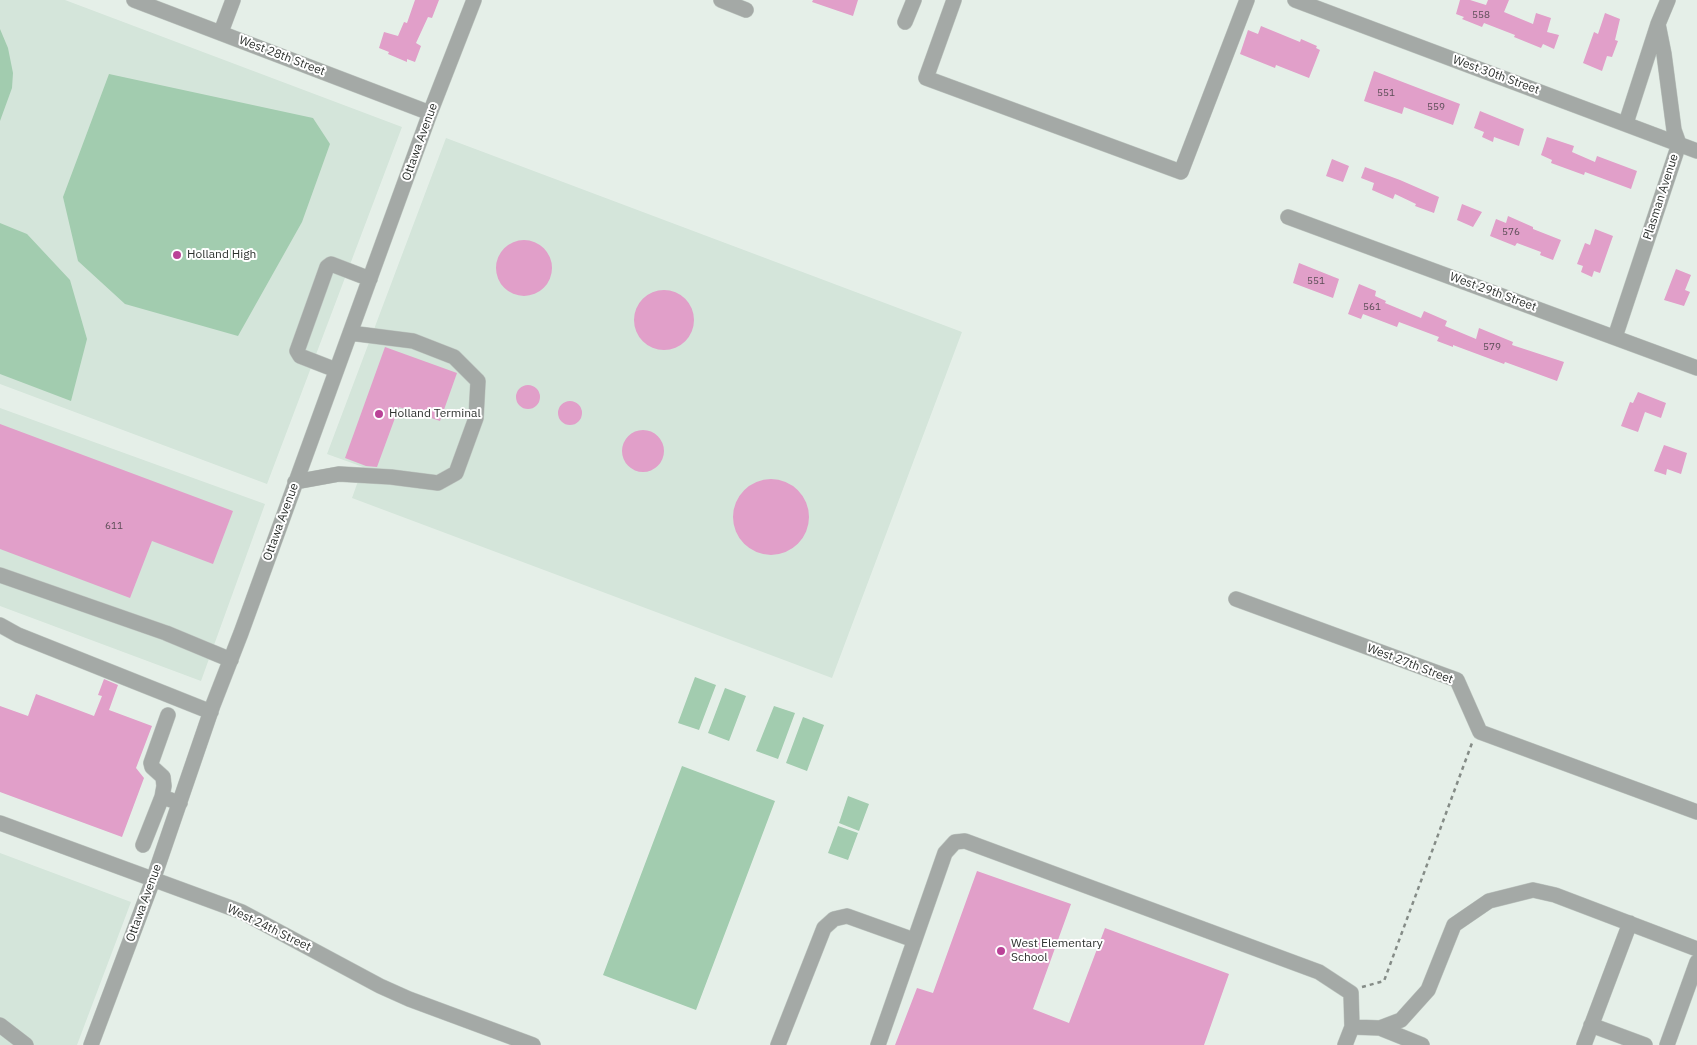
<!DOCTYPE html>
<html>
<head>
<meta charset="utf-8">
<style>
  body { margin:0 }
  canvas { display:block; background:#e5efe8 }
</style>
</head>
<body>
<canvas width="1697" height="1045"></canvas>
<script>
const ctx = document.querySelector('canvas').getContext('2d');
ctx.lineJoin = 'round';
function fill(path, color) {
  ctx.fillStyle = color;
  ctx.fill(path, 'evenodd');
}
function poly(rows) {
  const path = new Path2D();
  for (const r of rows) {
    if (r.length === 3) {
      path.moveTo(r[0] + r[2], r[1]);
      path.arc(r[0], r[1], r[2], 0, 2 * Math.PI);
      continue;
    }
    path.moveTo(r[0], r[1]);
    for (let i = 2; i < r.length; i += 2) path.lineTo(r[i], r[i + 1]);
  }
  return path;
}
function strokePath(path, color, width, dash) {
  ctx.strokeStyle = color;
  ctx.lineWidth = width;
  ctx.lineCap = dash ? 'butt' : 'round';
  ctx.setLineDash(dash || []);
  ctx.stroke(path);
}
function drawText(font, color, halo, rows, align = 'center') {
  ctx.font = font + ' "IBM Plex Sans",sans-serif';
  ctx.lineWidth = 4;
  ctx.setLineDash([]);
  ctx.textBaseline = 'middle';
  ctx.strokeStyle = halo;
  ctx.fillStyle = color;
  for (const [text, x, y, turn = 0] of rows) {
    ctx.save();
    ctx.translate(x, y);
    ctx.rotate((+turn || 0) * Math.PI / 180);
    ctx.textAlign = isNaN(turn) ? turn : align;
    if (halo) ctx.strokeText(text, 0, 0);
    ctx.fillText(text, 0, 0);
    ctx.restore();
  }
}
fill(poly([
  [0,0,65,0,402,127,267,484,0,384],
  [446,138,962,332,832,678,352,498,363,467,327,454],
  [0,408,265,504,201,681,0,606],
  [0,853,131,902,77,1045,0,1045]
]), '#d4e5da');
fill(poly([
  [0,29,8,48,13,73,12,88,0,121],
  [109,74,313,118,330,144,302,222,238,336,125,304,78,261,63,197],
  [0,223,27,234,70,280,87,339,71,401,0,374],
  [695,677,716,685,699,730,678,723],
  [725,688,746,696,729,741,708,733],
  [774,706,795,713,778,759,756,751],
  [803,717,824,725,807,771,786,763],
  [682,766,775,801,696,1010,603,975],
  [848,796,869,804,859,831,839,823],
  [838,826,858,833,848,860,828,853]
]), '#a2ccaf');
fill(poly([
  [415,0,439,0,432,18,428,17,416,43,421,46,415,62,407,59,407,62,388,54,389,52,379,48,384,32,398,36,404,22,407,23],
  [813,0,858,0,853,16,812,2],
  [1460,0,1470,0,1486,5,1488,0,1509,0,1504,12,1533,24,1536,13,1551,18,1547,32,1559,35,1554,49,1543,44,1541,48,1514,37,1515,35,1484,23,1482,27,1462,19,1464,17,1456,14],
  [1605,13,1620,19,1615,40,1618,41,1612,57,1607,56,1602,71,1583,63,1594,32,1598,34],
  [1261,26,1300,42,1301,39,1317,46,1316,48,1320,50,1309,78,1276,65,1275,68,1240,54,1248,30,1258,34],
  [1374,71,1460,104,1453,125,1404,107,1402,114,1364,101],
  [1480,111,1524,129,1519,146,1494,137,1493,142,1482,137,1484,132,1474,128],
  [1547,137,1574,146,1572,152,1595,162,1597,156,1637,171,1631,189,1585,172,1584,175,1551,163,1552,160,1541,155],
  [1332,159,1349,166,1343,182,1326,176],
  [1365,167,1400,180,1439,197,1434,213,1415,206,1416,204,1395,194,1393,199,1372,190,1374,183,1361,178],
  [1462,204,1482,212,1473,227,1457,220],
  [1508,216,1533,227,1533,229,1561,240,1553,260,1540,255,1541,252,1517,243,1515,246,1490,236,1496,219,1506,223],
  [1595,229,1613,236,1600,273,1594,271,1592,277,1581,272,1583,266,1577,264,1585,243,1590,245],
  [524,268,28],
  [1299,263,1339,279,1333,298,1293,283],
  [1676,269,1691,275,1685,290,1690,292,1684,306,1664,300],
  [1359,284,1376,291,1375,296,1386,301,1385,303,1421,318,1424,311,1447,321,1445,326,1476,339,1479,328,1513,342,1512,345,1564,362,1557,381,1505,362,1504,364,1453,345,1453,347,1437,341,1439,337,1399,322,1397,327,1363,314,1361,319,1348,314],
  [664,320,30],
  [385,347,457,373,440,421,399,407,377,467,366,466,345,458],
  [528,397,12],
  [1638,392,1666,403,1661,418,1645,412,1638,432,1621,426,1630,402,1633,403],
  [570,413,12],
  [0,424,233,511,213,564,152,541,130,598,0,549],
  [643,451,21],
  [1664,445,1687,453,1681,474,1667,469,1666,475,1654,471],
  [771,517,38],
  [104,679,118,685,109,710,152,726,136,768,144,778,122,837,0,792,0,706,28,716,36,694,94,716,102,696,98,695],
  [977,871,1071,904,1033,1009,1069,1023,1105,928,1229,974,1204,1045,895,1045,917,988,933,993]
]), '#e19fc9');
const minor = poly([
  [134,0,430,113],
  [721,0,746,10],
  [954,0,926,78,1181,172,1247,0],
  [1295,0,1697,151],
  [905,22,914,0],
  [221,32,233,0],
  [1626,123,1658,24,1668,0],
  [1288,217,1697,368],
  [1615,337,1679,144,1674,130,1664,54,1658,24],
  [336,370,300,356,297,351,327,267,331,264,370,279],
  [295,482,339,474,391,477,438,483,456,473,476,418,478,381,454,357,413,341,350,333],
  [0,575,166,633,231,660],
  [1236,599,1457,680,1480,732,1697,812],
  [0,625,18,635,211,712],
  [168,715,151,763,152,767,163,777,164,786,162,797,180,803],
  [0,823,242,912,380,986,409,999,533,1045],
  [143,845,162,797],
  [0,1025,26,1045],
  [1591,1025,1645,1045],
  [1352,1027,1380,1028,1401,1020,1428,990,1454,925,1489,901,1533,890,1555,895,1697,949],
  [1380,1028,1422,1045],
  [91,1045,153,880,213,705,241,633,430,113,474,0],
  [778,1045,824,928,834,919,847,916,914,940],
  [878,1045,945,853,955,842,965,841,1319,972,1351,993,1352,1027,1345,1045],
  [1584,1045,1630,923],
  [1667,1045,1697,962]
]);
strokePath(minor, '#c0c9c3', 16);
strokePath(poly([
  [1362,987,1384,981,1472,743]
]), '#858c87', 2.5, [4, 4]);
strokePath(minor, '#a4a9a6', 15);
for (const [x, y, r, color] of [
  [177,255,5,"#ba4297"],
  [379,414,5,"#ba4297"],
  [1001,951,5,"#ba4297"]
]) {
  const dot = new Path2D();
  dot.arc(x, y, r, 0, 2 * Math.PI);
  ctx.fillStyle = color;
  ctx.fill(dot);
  strokePath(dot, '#fff', 2);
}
drawText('10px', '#5b4d56', null, [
  ["558",1481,15],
  ["551",1386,93],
  ["559",1436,107],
  ["576",1511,232],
  ["551",1316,281],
  ["561",1372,307],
  ["579",1492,347],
  ["611",114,526]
]);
drawText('12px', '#2e322f', '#fff', [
  ["West 28th Street",282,56,21],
  ["West 30th Street",1496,75,20],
  ["Ottawa Avenue",420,142,-70],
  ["Plasman Avenue",1661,197,-72],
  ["West 29th Street",1493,292,20],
  ["Ottawa Avenue",281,522,-70],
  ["West 27th Street",1410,664,21],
  ["Ottawa Avenue",144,903,-70],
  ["West 24th Street",269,928,26]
]);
drawText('12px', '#2e322f', '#fff', [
  ["Holland High",187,255],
  ["Holland Terminal",389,414],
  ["West Elementary",1011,944],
  ["School",1011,958]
], 'left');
</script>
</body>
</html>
